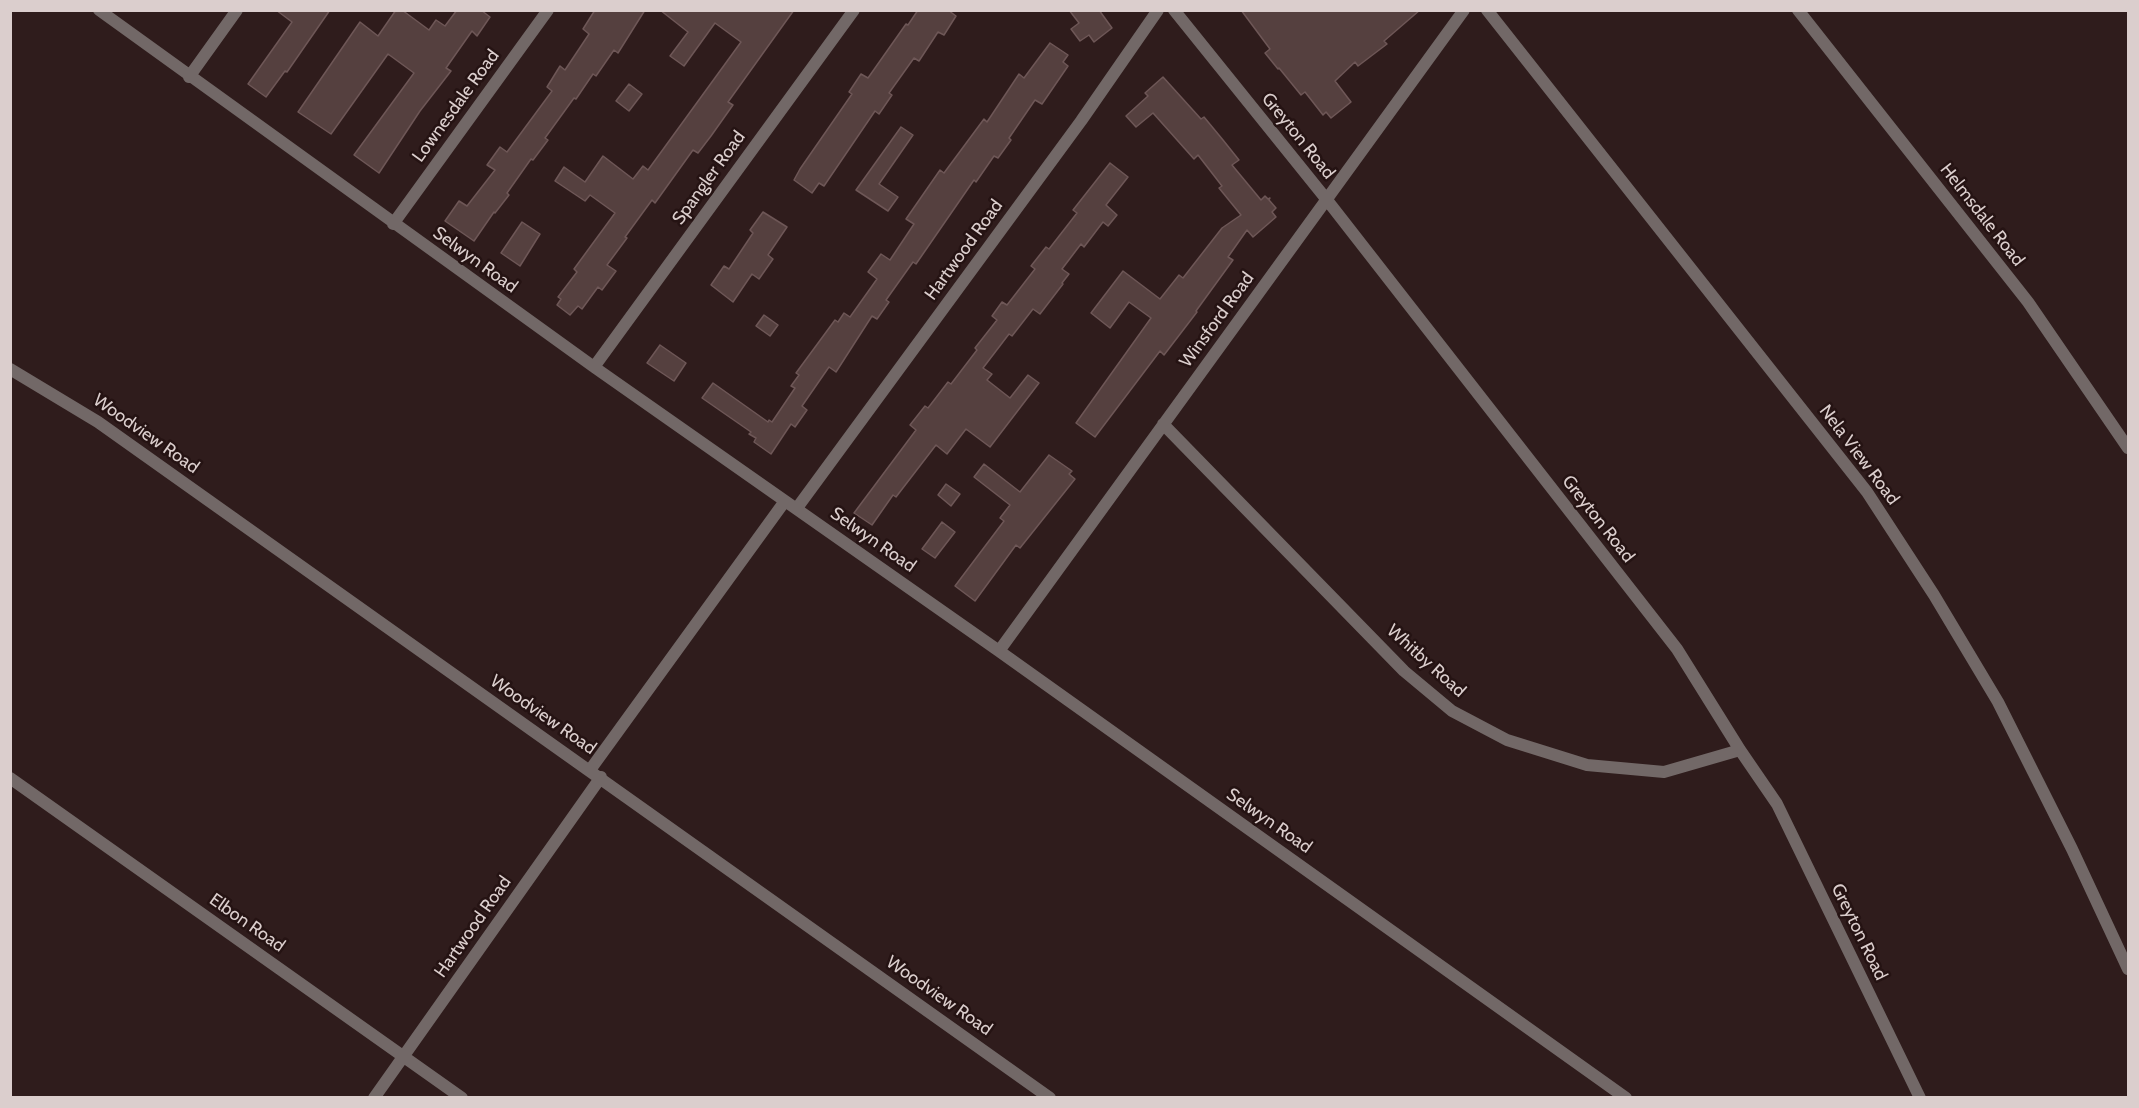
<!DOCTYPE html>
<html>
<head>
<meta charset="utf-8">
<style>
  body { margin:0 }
  #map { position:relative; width:2139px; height:1108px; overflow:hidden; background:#2f1c1c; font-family:Cabin,sans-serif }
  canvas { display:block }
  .frame { position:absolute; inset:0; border:12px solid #dbcecd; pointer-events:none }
</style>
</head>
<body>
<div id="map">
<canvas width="2139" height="1108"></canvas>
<div class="frame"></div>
</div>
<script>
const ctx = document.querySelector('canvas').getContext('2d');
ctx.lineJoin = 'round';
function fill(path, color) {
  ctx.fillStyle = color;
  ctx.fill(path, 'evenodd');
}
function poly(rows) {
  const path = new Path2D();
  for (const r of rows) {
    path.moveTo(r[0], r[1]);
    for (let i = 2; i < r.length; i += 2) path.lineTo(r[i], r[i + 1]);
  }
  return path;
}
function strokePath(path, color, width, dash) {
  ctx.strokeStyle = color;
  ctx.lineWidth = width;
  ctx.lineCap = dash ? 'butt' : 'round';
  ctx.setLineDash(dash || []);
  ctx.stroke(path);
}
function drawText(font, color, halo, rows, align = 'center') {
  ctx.font = font + ' Cabin,sans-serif';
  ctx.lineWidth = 5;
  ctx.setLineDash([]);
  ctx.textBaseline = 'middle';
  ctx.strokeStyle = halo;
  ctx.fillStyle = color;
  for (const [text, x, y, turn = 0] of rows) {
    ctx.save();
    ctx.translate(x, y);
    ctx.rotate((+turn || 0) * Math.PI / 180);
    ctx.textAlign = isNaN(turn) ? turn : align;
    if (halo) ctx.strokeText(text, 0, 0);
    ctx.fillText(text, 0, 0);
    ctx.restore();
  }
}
const building = poly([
  [276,10,330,10,287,72,285,71,266,97,248,84,292,22,276,10],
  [396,10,402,10,429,30,436,20,445,26,457,10,481,10,490,17,477,36,472,31,446,68,451,71,420,111,379,173,354,155,414,73,388,54,331,134,298,112,360,22,378,36,396,10],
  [595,10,645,10,618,53,614,50,596,76,593,74,576,99,574,98,545,138,548,140,533,160,531,159,507,193,509,195,495,213,494,212,474,241,445,221,459,201,467,206,495,170,487,165,500,147,507,152,552,91,547,87,560,66,565,70,589,34,583,29,595,10],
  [660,10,794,10,728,102,733,105,711,136,698,153,693,150,655,203,652,200,625,237,627,238,607,265,616,271,602,290,598,287,582,309,578,306,570,315,557,305,561,299,558,297,577,272,574,269,615,213,590,195,585,201,555,181,564,167,585,182,603,156,633,179,643,166,648,170,741,42,715,23,684,66,670,56,688,32,660,10],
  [918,10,948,10,956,16,944,35,938,32,919,61,914,58,889,93,892,95,879,114,875,111,824,186,819,183,812,193,794,180,800,169,852,94,849,92,861,74,868,78,906,24,908,25,918,10],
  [1069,10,1099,10,1112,28,1094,42,1089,35,1080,41,1071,29,1079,23,1069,10],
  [1241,10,1420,10,1384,41,1387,44,1358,66,1355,62,1335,81,1351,102,1331,118,1326,112,1323,115,1305,92,1301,95,1279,68,1278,69,1265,53,1270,49,1241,10],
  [1050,43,1068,55,1063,62,1068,66,1042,104,1035,100,1009,138,1011,140,998,158,994,156,976,182,974,180,916,264,913,262,886,300,889,302,877,319,872,316,836,372,829,367,802,406,807,410,795,427,791,424,771,454,754,442,756,438,749,434,751,432,702,398,713,383,768,422,769,420,772,422,795,388,791,386,799,375,796,373,835,320,838,322,844,313,850,317,877,279,868,272,881,254,890,260,914,224,906,219,940,170,944,173,984,119,987,122,1019,74,1024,78,1050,43],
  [1163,77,1201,119,1204,117,1223,140,1239,160,1232,165,1261,200,1265,196,1268,199,1270,198,1269,200,1276,208,1272,212,1276,217,1253,237,1247,230,1228,257,1233,260,1196,311,1197,312,1164,355,1160,351,1095,437,1076,423,1151,318,1129,302,1110,328,1091,313,1123,271,1160,299,1179,275,1183,278,1222,228,1241,215,1219,188,1222,186,1198,155,1194,159,1153,113,1136,127,1126,116,1148,96,1145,93,1163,77],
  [629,84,642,94,629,111,616,101,629,84],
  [901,127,913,135,879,184,898,197,888,211,856,190,901,127],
  [1110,163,1128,177,1106,205,1117,215,1108,226,1103,222,1084,247,1081,244,1062,269,1069,274,1062,283,1063,284,1040,314,1033,309,1012,336,1009,334,983,368,992,374,987,380,1010,398,1028,375,1039,383,990,447,966,429,947,454,936,445,896,497,893,495,872,525,854,513,916,430,910,425,925,406,928,408,948,382,951,384,977,350,975,348,997,320,992,316,1002,302,1007,305,1035,269,1031,266,1046,247,1049,249,1077,213,1073,210,1110,163],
  [763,212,787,227,768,255,773,259,759,279,752,274,733,302,711,285,724,266,729,269,753,233,750,230,763,212],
  [522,222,540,234,520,266,501,253,522,222],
  [764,315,778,325,770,336,756,326,764,315],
  [660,345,686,363,674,381,647,363,660,345],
  [1049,455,1072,471,1069,474,1075,479,1020,548,1016,545,975,601,955,586,1004,521,1000,518,1010,505,974,477,984,464,1020,492,1049,455],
  [946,484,960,494,951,506,938,495,946,484],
  [942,522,955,532,935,558,922,549,942,522]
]);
fill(building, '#55403f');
strokePath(building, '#6e5757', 1.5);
strokePath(poly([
  [99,10,594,367,999,651,1626,1098],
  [1174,10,1327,200,1677,649,1740,750,1777,804,1920,1098],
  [1487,10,1867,492,1934,595,1998,702,2072,849,2128,969],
  [1798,10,2028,302,2128,448],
  [189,77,237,10],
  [393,224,548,10],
  [594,367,854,10],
  [10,369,98,422,1050,1098],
  [1163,424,1404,671,1452,711,1507,740,1587,765,1664,772,1740,750],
  [797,508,1081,121,1158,10],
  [999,651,1464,10],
  [590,770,785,501],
  [10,778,462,1098],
  [374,1098,601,777]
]), '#726867', 12);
drawText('18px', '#dbcecd', '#251313', [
  ["Lownesdale Road",456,106,-54],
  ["Greyton Road",1298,136,51],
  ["Spangler Road",709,178,-54],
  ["Helmsdale Road",1982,215,52],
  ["Hartwood Road",964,250,-54],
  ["Selwyn Road",475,260,36],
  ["Winsford Road",1217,320,-54],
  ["Woodview Road",146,434,35],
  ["Nela View Road",1859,455,53],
  ["Greyton Road",1598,519,52],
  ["Selwyn Road",873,540,35],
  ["Whitby Road",1426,661,42],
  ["Woodview Road",543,715,35],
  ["Selwyn Road",1269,821,35],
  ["Elbon Road",247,923,35],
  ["Hartwood Road",473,927,-55],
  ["Greyton Road",1859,932,64],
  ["Woodview Road",939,996,35]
]);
</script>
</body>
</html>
